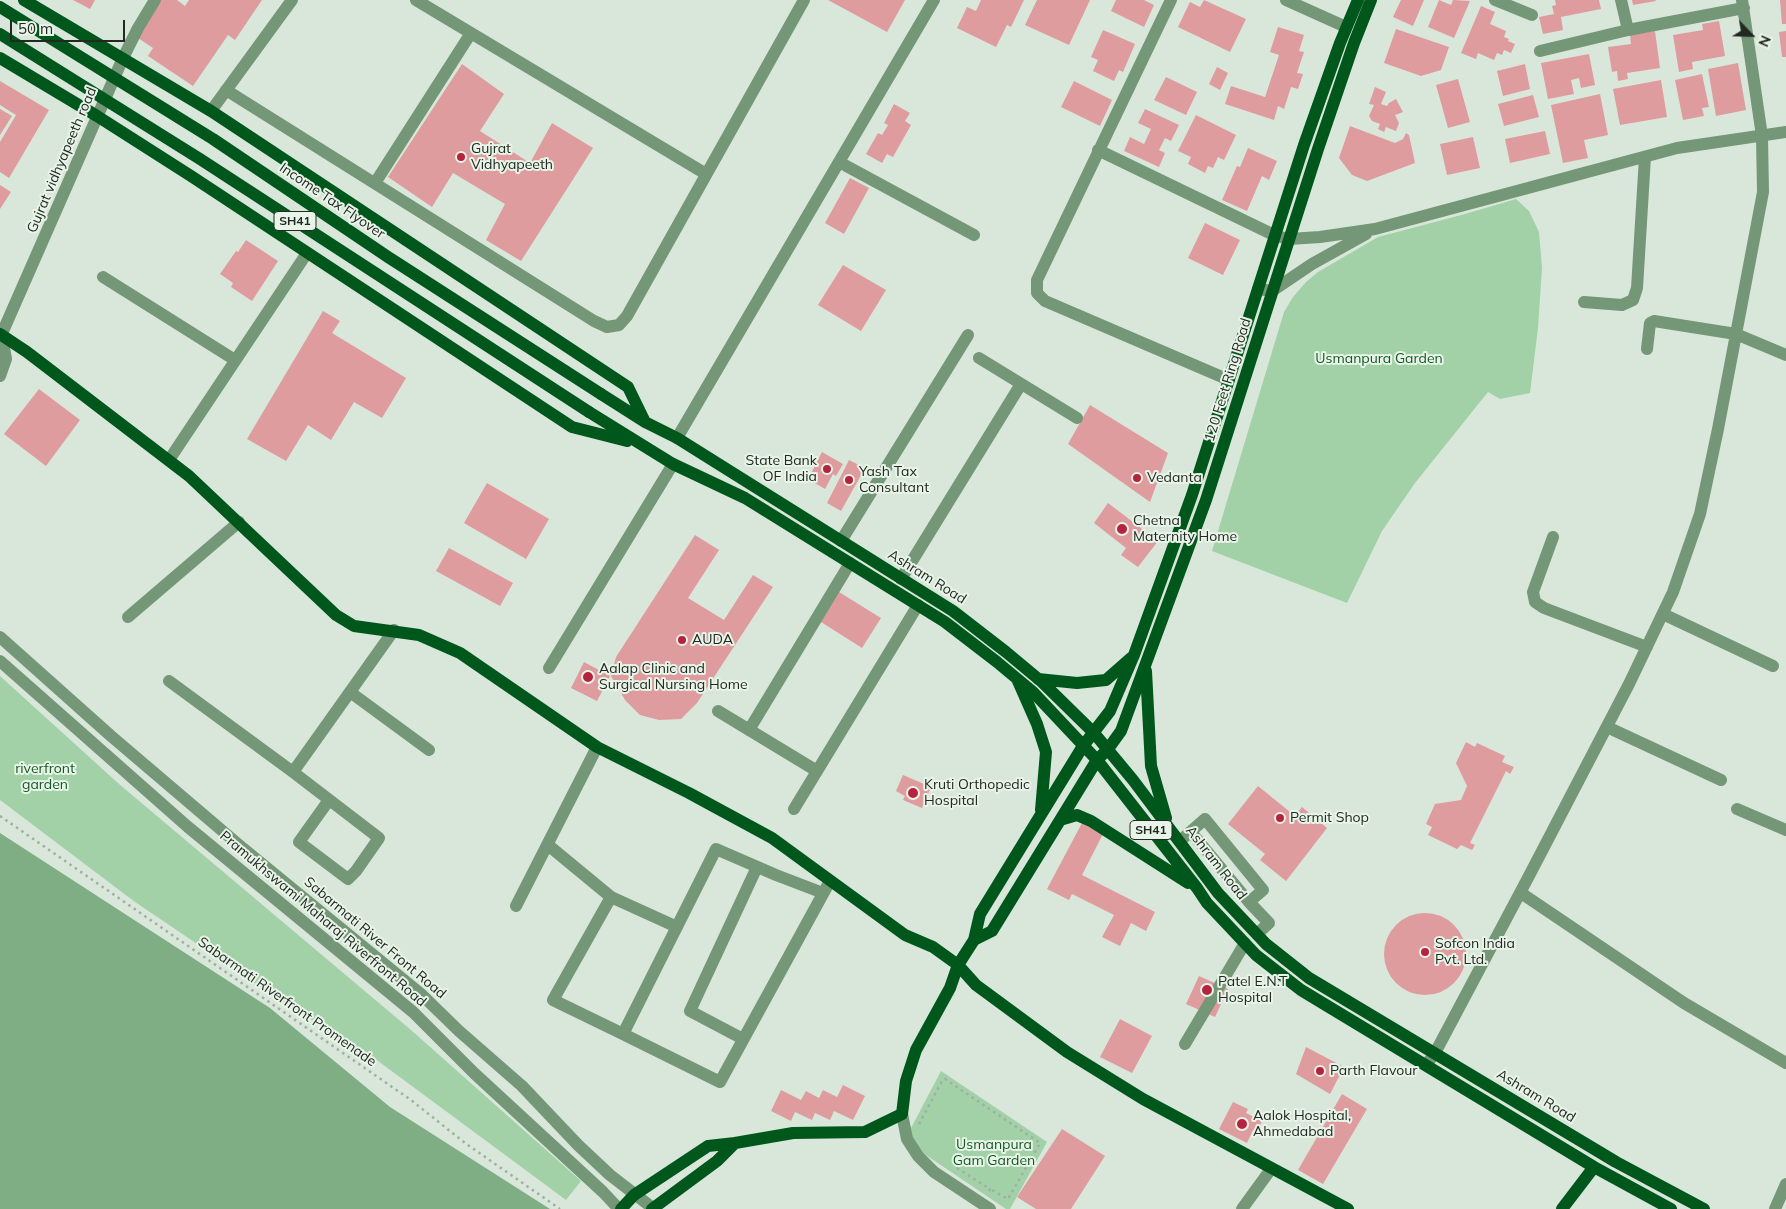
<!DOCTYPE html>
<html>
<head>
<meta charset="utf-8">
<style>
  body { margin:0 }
  #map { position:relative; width:1786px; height:1209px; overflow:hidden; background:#d9e7da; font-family:Mulish,sans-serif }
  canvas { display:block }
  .north { position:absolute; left:1726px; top:10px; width:50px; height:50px; -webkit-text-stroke:4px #e7f4e7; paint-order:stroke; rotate:114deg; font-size:14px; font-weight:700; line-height:20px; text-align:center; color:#232823 }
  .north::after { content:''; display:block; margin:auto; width:18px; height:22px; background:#232823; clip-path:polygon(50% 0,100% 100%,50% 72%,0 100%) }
  .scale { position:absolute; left:10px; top:20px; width:115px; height:22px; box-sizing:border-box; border:2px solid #232823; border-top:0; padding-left:6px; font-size:15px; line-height:18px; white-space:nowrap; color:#232823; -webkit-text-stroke:4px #e7f4e7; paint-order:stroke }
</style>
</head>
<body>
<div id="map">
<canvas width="1786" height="1209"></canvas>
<div class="north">N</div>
<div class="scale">50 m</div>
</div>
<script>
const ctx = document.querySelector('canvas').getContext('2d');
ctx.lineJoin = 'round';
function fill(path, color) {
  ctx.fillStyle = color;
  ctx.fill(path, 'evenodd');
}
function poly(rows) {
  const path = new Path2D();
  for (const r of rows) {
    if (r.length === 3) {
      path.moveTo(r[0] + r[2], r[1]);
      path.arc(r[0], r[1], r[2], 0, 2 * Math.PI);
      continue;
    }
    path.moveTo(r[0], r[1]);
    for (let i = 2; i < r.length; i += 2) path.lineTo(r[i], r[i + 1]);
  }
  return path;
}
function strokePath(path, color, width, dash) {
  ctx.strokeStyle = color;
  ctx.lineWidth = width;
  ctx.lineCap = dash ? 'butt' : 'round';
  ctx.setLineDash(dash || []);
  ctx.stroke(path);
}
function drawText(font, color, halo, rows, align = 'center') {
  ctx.font = font + ' Mulish,sans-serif';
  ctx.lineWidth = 4;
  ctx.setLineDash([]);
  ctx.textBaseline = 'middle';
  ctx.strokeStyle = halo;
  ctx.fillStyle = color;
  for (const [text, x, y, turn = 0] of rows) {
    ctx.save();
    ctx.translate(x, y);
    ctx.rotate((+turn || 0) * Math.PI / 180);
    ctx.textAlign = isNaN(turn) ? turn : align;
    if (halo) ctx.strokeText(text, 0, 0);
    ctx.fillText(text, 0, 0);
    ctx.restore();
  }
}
fill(poly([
  [1516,199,1529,211,1539,232,1542,268,1538,328,1530,393,1500,399,1488,392,1415,483,1382,531,1347,603,1212,551,1284,312,1293,297,1306,282,1318,272,1378,237,1465,214],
  [0,676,119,784,411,1030,581,1181,566,1200,374,1058,292,1008,135,902,0,800],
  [941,1071,1047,1142,1010,1209,1006,1209,920,1151,909,1138,910,1130]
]), '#a2d1a7');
fill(poly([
  [0,833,270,1008,390,1107,550,1209,0,1209]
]), '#7fae84');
fill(poly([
  [73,0,95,0,90,9],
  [160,0,177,0,185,6,189,0,262,0,235,40,228,35,193,86,148,56,153,48,135,36],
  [828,0,905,0,887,32],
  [981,0,1024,0,1011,27,1007,25,996,47,957,28,967,7,976,11],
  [1037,0,1090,0,1069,45,1025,25],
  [1116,0,1144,0,1154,5,1144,27,1111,11],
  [1204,0,1246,19,1230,52,1178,27,1190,2,1200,7],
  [1401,0,1424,0,1413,26,1393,17],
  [1439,0,1451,5,1453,0,1470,1,1454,38,1428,27],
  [1555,0,1599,0,1601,9,1561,17,1563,30,1543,34,1539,17,1554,14,1552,6,1556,5],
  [1632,0,1655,0,1656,1,1633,5],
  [1780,0,1786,0,1786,24,1782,24],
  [1481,6,1495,12,1490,24,1506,31,1504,37,1509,39,1508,41,1515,44,1511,53,1504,50,1502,55,1497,53,1494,60,1478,53,1476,59,1461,53],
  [1719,21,1725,56,1692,62,1693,69,1679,72,1673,35,1703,30,1702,24],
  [1278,27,1304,35,1299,51,1304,52,1297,73,1303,74,1298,89,1291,87,1284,109,1278,106,1274,120,1225,104,1231,86,1265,97,1279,55,1270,52],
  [1396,29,1449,47,1441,70,1421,76,1384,63],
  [1103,30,1135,44,1123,72,1119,70,1114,81,1093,71,1098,60,1091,57],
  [1655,31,1660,68,1627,73,1628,79,1618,81,1617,71,1612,72,1608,47,1631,44,1630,35],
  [1786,31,1786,57,1782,57,1779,32],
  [1589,54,1595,85,1581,88,1579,78,1571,80,1574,94,1548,99,1541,63],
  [1738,63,1746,110,1716,116,1708,69],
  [462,64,504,94,480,131,530,163,552,123,593,148,521,261,486,240,505,204,453,173,432,207,388,177],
  [1525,64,1530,89,1503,96,1497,71],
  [1217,67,1228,73,1220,90,1209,84],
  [1702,74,1709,107,1702,108,1704,116,1683,120,1675,80],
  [1166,77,1197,92,1186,115,1154,100],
  [1458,79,1470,122,1448,128,1436,85],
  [1661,80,1667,117,1620,125,1613,89],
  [0,81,49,110,9,178,0,172,0,142,16,115,0,105],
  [1074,81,1112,100,1100,126,1061,107],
  [1375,87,1386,92,1381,104,1387,106,1389,103,1396,99,1403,112,1395,115,1399,123,1396,131,1386,127,1384,132,1378,129,1380,124,1372,121,1369,116,1374,105,1369,104],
  [1600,94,1608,135,1584,140,1588,158,1563,163,1551,105],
  [1533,95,1539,117,1504,126,1498,104],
  [894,104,910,113,905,121,911,125,893,157,887,154,882,163,866,154,878,133,882,135,888,125,884,123],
  [0,109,12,116,0,135],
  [1145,109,1179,125,1171,141,1165,138,1159,150,1165,153,1159,167,1124,151,1130,137,1144,144,1151,129,1138,123],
  [1196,115,1236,135,1224,160,1218,157,1213,168,1208,166,1205,173,1188,164,1191,157,1178,151],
  [1350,126,1395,143,1403,139,1406,133,1409,135,1415,163,1367,181,1352,175,1339,158],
  [1545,131,1550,154,1510,163,1505,139],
  [1473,137,1480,168,1447,175,1440,144],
  [1248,148,1277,161,1269,180,1262,176,1247,211,1222,200,1237,166,1240,167],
  [850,178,869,188,844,234,825,223],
  [0,185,11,192,0,209],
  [1205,223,1240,240,1223,275,1188,258],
  [246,240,278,261,252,301,231,287,233,283,220,274,236,251,238,252],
  [843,265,886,290,861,331,818,305],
  [323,311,340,321,332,333,406,378,382,418,354,402,331,440,308,425,286,461,247,439],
  [39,389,80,420,46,466,4,434],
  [1090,405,1168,453,1150,502,1068,444],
  [822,452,843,464,836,476,833,474,825,489,808,479],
  [849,460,865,468,841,511,827,503],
  [487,483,549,519,526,559,464,523],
  [1108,503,1158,541,1138,567,1121,555,1126,548,1094,523],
  [695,535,719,550,688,598,724,620,753,575,773,587,697,703,681,719,659,720,640,715,625,700,611,676,616,657],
  [449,548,513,583,500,606,436,571],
  [839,592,881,618,862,648,821,622],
  [584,662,610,676,597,701,571,688],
  [1466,742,1475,747,1477,743,1505,756,1502,762,1514,767,1510,774,1506,771,1470,843,1475,845,1472,850,1461,845,1457,849,1428,835,1432,827,1426,824,1435,804,1461,800,1467,786,1456,763],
  [903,775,931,787,922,808,903,800,905,796,896,791],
  [1258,786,1295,816,1302,807,1327,828,1286,881,1260,860,1265,854,1228,824],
  [1083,821,1104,832,1082,875,1155,912,1146,931,1131,923,1120,946,1102,937,1114,915,1072,894,1069,900,1047,889],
  [1425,954,41],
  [1199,976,1228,989,1215,1017,1186,1004],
  [1120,1019,1152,1036,1132,1073,1100,1057],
  [1306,1047,1344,1067,1330,1094,1296,1074],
  [843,1085,865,1096,853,1120,834,1111,830,1120,815,1113,812,1120,795,1112,791,1121,771,1111,781,1090,801,1100,806,1091,819,1098,823,1090,837,1097],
  [1342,1094,1367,1109,1323,1184,1298,1170],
  [1233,1102,1248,1109,1246,1113,1262,1121,1257,1132,1253,1130,1247,1143,1219,1129],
  [1062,1129,1105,1156,1071,1209,1036,1209,1017,1197]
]), '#de9c9f');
strokePath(poly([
  [0,816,411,1100,465,1143,560,1209],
  [919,1124,942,1081,945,1079,1040,1143,1008,1199,990,1189],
  [957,1168,990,1189,989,1192]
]), '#a2ada3', 2.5, [2.5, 4]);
strokePath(poly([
  [416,0,706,174],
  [1171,0,1037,280,1037,293,1045,301,1229,380],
  [1286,0,1346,27],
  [1495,0,1532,15],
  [1621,0,1628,30,1744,8],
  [1540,51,1628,30],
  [226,90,594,321,607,327,619,325,627,316,804,0],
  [211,111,292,0],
  [1098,150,1276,236,1289,239,1320,237,1375,229,1677,148,1786,132],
  [839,162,974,235],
  [375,183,471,33],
  [103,277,235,360],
  [1258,289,1272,291,1312,264,1366,234],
  [1584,302,1622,305,1633,300,1637,288,1645,157],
  [0,338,123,58,138,28,155,0],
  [1647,349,1650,323,1654,321,1736,334,1786,355],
  [979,358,1077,418],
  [0,376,6,359,2,336],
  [677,438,934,0],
  [169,460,307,253],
  [1553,537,1533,592,1535,602,1544,608,1647,647],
  [841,541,968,335],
  [901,579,1021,384],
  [1663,614,1773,666],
  [128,617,239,522],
  [0,637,111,736,239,845,422,995,459,1031,522,1086,578,1145,610,1175,654,1209],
  [0,661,188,827,413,1012,474,1073,603,1192,619,1209],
  [549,668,673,464],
  [169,681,293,772,379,838,356,871,348,879,299,842,329,800],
  [350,692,429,750],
  [718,711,817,771],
  [1607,727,1721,780],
  [749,730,850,563],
  [293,772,394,630],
  [794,809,918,605],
  [1737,809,1786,830],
  [1191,832,1249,902],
  [1180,841,1205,819,1263,890,1249,902,1269,923,1257,934],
  [548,845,611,897],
  [823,893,776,875,716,849,623,1034,720,1082,830,881],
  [1521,893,1684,1003,1786,1063],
  [516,906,597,747],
  [623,1034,553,1000,611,897,677,927],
  [743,1039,690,1011,757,867],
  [1185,1044,1245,943],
  [1426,1065,1435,1053,1530,874,1629,684,1673,592,1700,514,1718,429,1763,192,1762,136,1742,0],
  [902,1114,907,1139,918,1156,934,1172,990,1209],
  [1242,1209,1271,1169],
  [1775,1209,1786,1184]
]), '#739777', 12);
strokePath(poly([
  [24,0,211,111,628,387,645,422],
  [0,58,97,116,191,176,572,427,627,441],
  [0,334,27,352,189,476,336,615,354,626,419,635,460,653,597,747,689,793,772,838,905,935,933,947,958,965,974,940,980,914,1083,746,1110,711,1134,655,1192,495,1304,145,1340,43,1358,0],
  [601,394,645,422,677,438,953,611,1006,652,1042,682,1094,733,1133,780,1218,893,1266,944,1309,978,1616,1162,1704,1209],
  [589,412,673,464,745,498,945,622,997,662,1033,692,1097,760,1197,888,1207,903,1256,955,1301,990,1594,1167,1671,1209],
  [1146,671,1151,766,1166,818],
  [1038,679,1077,683,1106,680,1131,658],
  [1018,681,1037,724,1046,752,1041,810],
  [1060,820,1077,815,1091,821,1188,883],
  [974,940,992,931,1097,760,1108,749,1121,731,1206,500,1318,149,1354,43,1371,0],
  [958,965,976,985,1067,1052,1143,1099,1348,1209],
  [735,1143,793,1133,865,1132,902,1114,906,1081,916,1050,950,988,958,965],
  [621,1209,634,1195,708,1146,735,1143,717,1161,652,1209],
  [1562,1209,1594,1167]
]), '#00571c', 12);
strokePath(poly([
  [0,7,213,139,388,257,601,394],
  [0,34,200,159,589,412]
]), '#00571c', 12);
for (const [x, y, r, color] of [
  [461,157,5,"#b5233f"],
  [827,469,5,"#b5233f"],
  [1137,478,5,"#b5233f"],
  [849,480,5,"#b5233f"],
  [1122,529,6,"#b5233f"],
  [682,640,5,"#b5233f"],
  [588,677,6,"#b5233f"],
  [913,793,6,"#b5233f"],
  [1280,818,5,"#b5233f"],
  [1425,952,5,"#b5233f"],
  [1207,990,6,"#b5233f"],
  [1320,1071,5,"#b5233f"],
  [1242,1124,6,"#b5233f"]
]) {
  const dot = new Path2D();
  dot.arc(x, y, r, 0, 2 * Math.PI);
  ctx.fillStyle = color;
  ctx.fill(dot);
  strokePath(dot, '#e7f4e7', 2);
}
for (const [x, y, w] of [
  [295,221,42],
  [1151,830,42]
]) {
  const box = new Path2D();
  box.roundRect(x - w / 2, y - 9.5, w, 19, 4);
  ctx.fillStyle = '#e7f4e7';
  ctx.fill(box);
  strokePath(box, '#232823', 1);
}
drawText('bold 12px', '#232823', null, [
  ["SH41",295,221],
  ["SH41",1151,830]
]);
drawText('14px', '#232823', '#e7f4e7', [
  ["Gujrat",471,149],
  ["Vidhyapeeth",471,165],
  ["State Bank",817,461,"right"],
  ["OF India",817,477,"right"],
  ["Yash Tax",859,472],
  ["Consultant",859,488],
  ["Vedanta",1147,478],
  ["Chetna",1133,521],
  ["Maternity Home",1133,537],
  ["AUDA",692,640],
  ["Aalap Clinic and",599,669],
  ["Surgical Nursing Home",599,685],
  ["Kruti Orthopedic",924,785],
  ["Hospital",924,801],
  ["Permit Shop",1290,818],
  ["Sofcon India",1435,944],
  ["Pvt. Ltd.",1435,960],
  ["Patel E.N.T",1218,982],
  ["Hospital",1218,998],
  ["Parth Flavour",1330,1071],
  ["Aalok Hospital,",1253,1116],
  ["Ahmedabad",1253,1132]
], 'left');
drawText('14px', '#232823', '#e7f4e7', [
  ["Gujrat vidhyapeeth road",62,160,-67],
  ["Income Tax Flyover",332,201,34],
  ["120 Feet Ring Road",1228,380,-73],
  ["Ashram Road",927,577,32],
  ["Ashram Road",1216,863,52],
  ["Pramukhswami Maharaj Riverfront Road",323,919,40],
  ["Sabarmati River Front Road",375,938,40],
  ["Sabarmati Riverfront Promenade",287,1002,35],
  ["Ashram Road",1536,1096,31]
]);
drawText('14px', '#125823', '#e7f4e7', [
  ["Usmanpura Garden",1379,359],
  ["riverfront",45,769],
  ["garden",45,785],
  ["Usmanpura",994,1145],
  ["Gam Garden",994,1161]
]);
</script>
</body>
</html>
